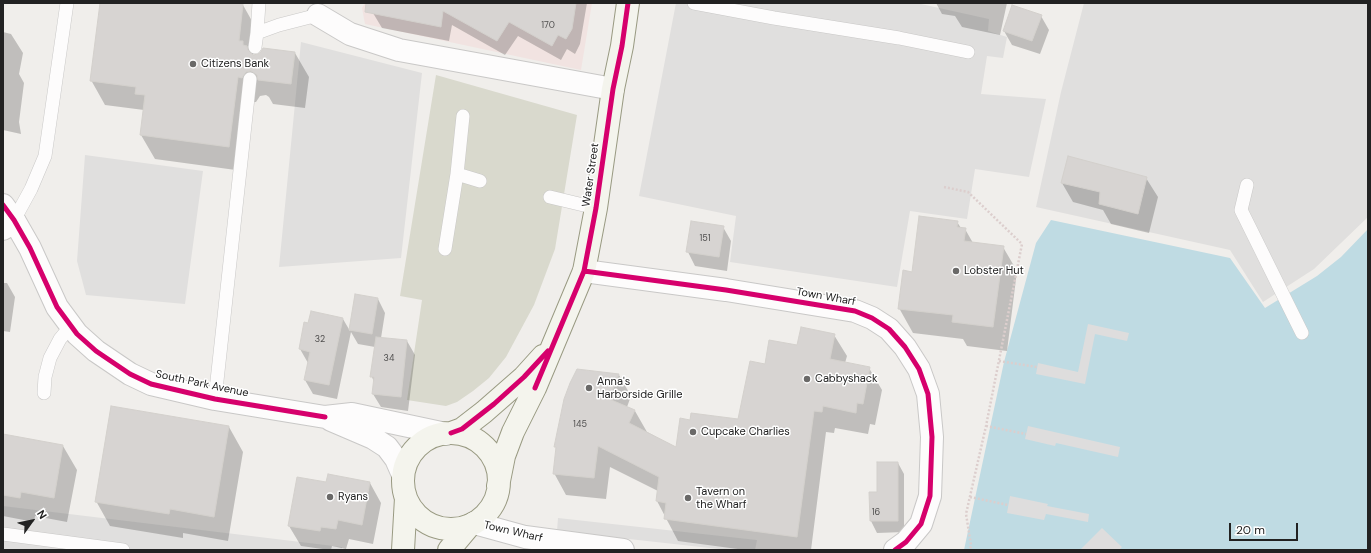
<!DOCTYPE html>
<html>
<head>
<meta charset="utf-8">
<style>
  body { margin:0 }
  #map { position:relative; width:1371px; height:553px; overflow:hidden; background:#f0eeeb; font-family:"DM Sans",sans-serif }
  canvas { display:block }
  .frame { position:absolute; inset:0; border:4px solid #222; pointer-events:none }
  .north { position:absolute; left:12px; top:501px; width:40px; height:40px; -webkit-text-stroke:3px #fff; paint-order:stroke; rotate:57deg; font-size:11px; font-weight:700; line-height:16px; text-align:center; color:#222 }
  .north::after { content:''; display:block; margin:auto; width:14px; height:18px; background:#222; clip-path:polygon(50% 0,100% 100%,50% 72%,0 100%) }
  .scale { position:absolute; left:1229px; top:523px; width:69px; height:18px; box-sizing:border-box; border:2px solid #222; border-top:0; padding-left:5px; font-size:12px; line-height:14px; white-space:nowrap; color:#222; -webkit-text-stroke:3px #fff; paint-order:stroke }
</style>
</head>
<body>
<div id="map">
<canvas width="1371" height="553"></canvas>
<div class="frame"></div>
<div class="north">N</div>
<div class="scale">20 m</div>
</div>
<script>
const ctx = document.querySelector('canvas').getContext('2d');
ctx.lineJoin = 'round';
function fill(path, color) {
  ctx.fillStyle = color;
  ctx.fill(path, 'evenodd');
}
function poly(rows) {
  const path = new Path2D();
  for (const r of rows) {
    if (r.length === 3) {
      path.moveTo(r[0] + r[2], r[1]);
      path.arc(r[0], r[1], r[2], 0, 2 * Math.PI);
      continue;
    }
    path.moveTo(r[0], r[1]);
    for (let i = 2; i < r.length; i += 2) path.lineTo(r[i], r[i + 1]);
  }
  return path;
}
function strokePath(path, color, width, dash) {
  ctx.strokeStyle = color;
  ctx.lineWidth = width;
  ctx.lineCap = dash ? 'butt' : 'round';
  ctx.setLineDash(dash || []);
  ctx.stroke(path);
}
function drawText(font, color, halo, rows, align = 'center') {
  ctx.font = font + ' "DM Sans",sans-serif';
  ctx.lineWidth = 3;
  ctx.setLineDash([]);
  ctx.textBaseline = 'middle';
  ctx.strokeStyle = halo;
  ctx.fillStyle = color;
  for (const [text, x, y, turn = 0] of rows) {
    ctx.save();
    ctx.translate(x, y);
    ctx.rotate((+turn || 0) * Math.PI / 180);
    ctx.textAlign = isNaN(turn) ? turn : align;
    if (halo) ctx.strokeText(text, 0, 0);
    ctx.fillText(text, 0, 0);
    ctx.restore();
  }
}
fill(poly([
  [365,3,592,3,581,70,365,24,362,8]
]), '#f1e3e1');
fill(poly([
  [436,75,577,115,555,249,534,305,506,357,489,378,473,391,457,402,446,406,407,400,422,300,400,296]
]), '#d9d9cd');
fill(poly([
  [676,3,920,3,921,4,989,19,988,31,1007,37,1003,58,987,56,981,94,1046,99,1029,177,975,169,967,219,910,211,897,287,730,262,736,216,639,196],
  [1084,3,1368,3,1368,217,1314,269,1263,302,1230,250,1036,207,1061,92],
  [301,42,422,73,401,258,279,267],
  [85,155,203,171,185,304,86,295,77,261],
  [3,506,342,547,342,550,3,550],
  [558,518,757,540,755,550,728,550,557,531]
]), '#e0dfde');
fill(poly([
  [1051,220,1230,258,1265,308,1317,276,1341,257,1368,229,1368,550,964,550,1004,362,1036,243]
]), '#bfdbe3');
fill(poly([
  [1088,324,1129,333,1127,341,1095,334,1085,384,1036,374,1038,363,1078,372],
  [1028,426,1120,447,1118,457,1056,443,1055,446,1025,439],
  [1010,496,1048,504,1047,506,1089,514,1088,522,1046,514,1044,520,1007,513],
  [1102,528,1122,547,1119,550,1080,550]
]), '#dedddd');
fill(poly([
  [101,3,227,3,243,5,257,30,253,56,295,53,309,77,305,108,273,104,269,97,266,95,260,96,256,102,252,102,243,171,155,159,141,135,144,110,105,105,91,80],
  [375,3,587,3,580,44,575,54,567,49,561,60,518,36,505,55,452,25,449,41,382,28,373,13],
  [936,3,1007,3,1000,35,962,27,955,16,942,14],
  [1041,16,1049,30,1040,54,1012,45,1004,31],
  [3,32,11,34,23,53,19,74,24,83,19,122,21,134,3,130],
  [1146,178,1158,197,1149,233,1111,224,1103,210,1073,202,1062,183],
  [957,222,961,228,965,229,973,243,1003,247,1017,271,1007,351,967,346,963,339,913,333,899,308,913,273],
  [692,223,723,227,731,241,727,271,695,266,688,252],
  [3,283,7,283,15,297,10,332,3,331],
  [355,295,378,299,385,313,381,338,407,341,415,355,408,411,381,407,373,394,374,382,372,377,375,347,358,344,351,332,337,399,313,394,305,380,308,363,300,349,343,319,350,331],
  [834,335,847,356,845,363,869,368,882,390,875,425,870,424,868,434,835,428,834,433,826,432,811,550,745,550,678,541,657,501,658,491,610,467,606,499,566,495,554,473,557,448,556,447,619,375,631,396,627,407,635,411,647,432,677,448,691,421,739,420,766,365,798,347],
  [112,407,229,427,243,452,228,541,183,533,183,538,110,526,96,501],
  [3,435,63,446,77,470,67,522,35,516,34,522,3,516],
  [898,463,904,474,904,532,877,533,871,521,870,493,878,493],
  [327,483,370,483,381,503,373,544,349,539,346,549,332,546,331,550,330,550,301,546,289,526]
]), '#0003');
const building = poly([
  [100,3,234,3,243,4,239,41,243,41,243,45,247,46,248,50,253,55,258,54,261,52,263,48,295,52,291,84,258,80,257,75,251,71,246,72,242,78,238,77,229,147,140,135,145,95,135,94,136,87,90,81,100,3],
  [366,3,576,3,572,29,566,39,558,35,552,46,509,22,497,41,443,11,441,27,365,12,366,3],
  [1012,5,1042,15,1032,41,1003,31,1012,5],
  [1068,156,1147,177,1138,214,1099,204,1100,192,1061,183,1068,156],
  [919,216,958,221,957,227,966,228,964,241,1004,246,993,327,952,322,953,315,898,309,903,270,912,272,919,216],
  [691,221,724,226,719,257,686,252,691,221],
  [355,294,378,298,372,334,349,330,355,294],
  [311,311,343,318,329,385,304,380,310,352,299,349,304,322,308,323,311,311],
  [801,327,835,334,830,359,870,367,863,404,857,403,856,413,823,406,822,412,814,411,797,537,664,519,666,503,656,501,659,477,598,446,594,478,553,474,556,447,554,447,564,399,570,383,577,369,619,374,609,399,635,410,629,423,676,447,680,418,690,420,691,413,738,419,750,361,765,364,769,340,797,345,801,327],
  [376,337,407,340,401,397,372,394,374,377,370,377,376,337],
  [111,406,229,426,214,517,170,509,169,514,95,502,111,406],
  [3,434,63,445,54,498,21,492,20,498,3,495,3,434],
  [877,462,898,462,898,521,870,521,869,492,877,492,877,462],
  [328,474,370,482,362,525,338,520,336,529,321,527,320,531,288,526,297,477,326,482,328,474]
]);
fill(building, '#d7d4d2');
strokePath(building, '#d3d0cc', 1);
const service = poly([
  [694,3,774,18,899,38,968,52],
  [257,33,259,3],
  [255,47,257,33,279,25,318,15],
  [457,174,463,116],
  [1247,185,1241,210,1302,333],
  [550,197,596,208],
  [14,220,31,189,45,156,67,3],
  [445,249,457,174,480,181],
  [44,393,45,377,50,358,60,339,71,326],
  [215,399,250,79],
  [3,534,123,550]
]);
const minor = poly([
  [318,15,350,34,399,50,613,89],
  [3,205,14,220]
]);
const tertiary = poly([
  [3,229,14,220,30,248,57,307,77,334,96,351,130,374,151,384,215,399,325,417,352,414,446,434],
  [584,271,726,290,855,311,872,318,889,329,905,347,919,369,928,394,932,437,930,496,921,524,906,542,895,550],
  [331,420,373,438,387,447,396,459,403,475],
  [474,523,525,537,623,550]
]);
const secondary = poly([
  [451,433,462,429,484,412,524,377,543,356],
  [451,481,48],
  [498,486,504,456,513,432,535,388,584,271,596,208,613,89,622,46,628,3],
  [403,550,406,498],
  [449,550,470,525]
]);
strokePath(service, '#c9c8c7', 14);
strokePath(minor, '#c9c8c7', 24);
strokePath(tertiary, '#c9c8c7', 24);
strokePath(secondary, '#999a82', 24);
strokePath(poly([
  [944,187,968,192,1022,244,986,426,966,514,971,545,970,550],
  [999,361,1037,367],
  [986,426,1026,434],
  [970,497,1008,505]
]), '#dccecd', 2.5, [2, 2]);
strokePath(service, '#fdfcfc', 13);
strokePath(minor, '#fdfcfc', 22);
strokePath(tertiary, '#fdfcfc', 22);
strokePath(secondary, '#f4f4ed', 22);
strokePath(poly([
  [3,205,14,220,30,248,57,307,77,334,96,351,130,374,151,384,215,399,325,417],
  [584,271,726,290,855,311,872,318,889,329,905,347,919,369,928,394,932,437,930,496,921,524,906,542,895,550],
  [535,388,584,271,596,208,613,89,622,46,628,3],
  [451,433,462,429,494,404,524,377,548,351]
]), '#d6006c', 5);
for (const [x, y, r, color] of [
  [193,64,4,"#6a6968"],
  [956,271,4,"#6a6968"],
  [807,379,4,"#6a6968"],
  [589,388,4,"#6a6968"],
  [693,432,4,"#6a6968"],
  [330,497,4,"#6a6968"],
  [688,498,4,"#6a6968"]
]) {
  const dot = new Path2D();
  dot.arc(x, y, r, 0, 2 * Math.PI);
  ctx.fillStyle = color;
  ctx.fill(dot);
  strokePath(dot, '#fff', 1.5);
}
drawText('9px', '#4f4e4e', null, [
  ["170",548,26],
  ["151",705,239],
  ["32",320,340],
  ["34",389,359],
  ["145",580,425],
  ["16",876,513]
]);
drawText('11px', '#222', '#fff', [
  ["Citizens Bank",201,64],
  ["Lobster Hut",964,271],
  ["Cabbyshack",815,379],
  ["Anna's",597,382],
  ["Harborside Grille",597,395],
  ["Cupcake Charlies",701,432],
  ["Tavern on",696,492],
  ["the Wharf",696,505],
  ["Ryans",338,497]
], 'left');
drawText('11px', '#222', '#fff', [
  ["Water Street",591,175,-82],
  ["Town Wharf",826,297,10],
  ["South Park Avenue",202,384,12],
  ["Town Wharf",513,532,13]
]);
</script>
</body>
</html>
